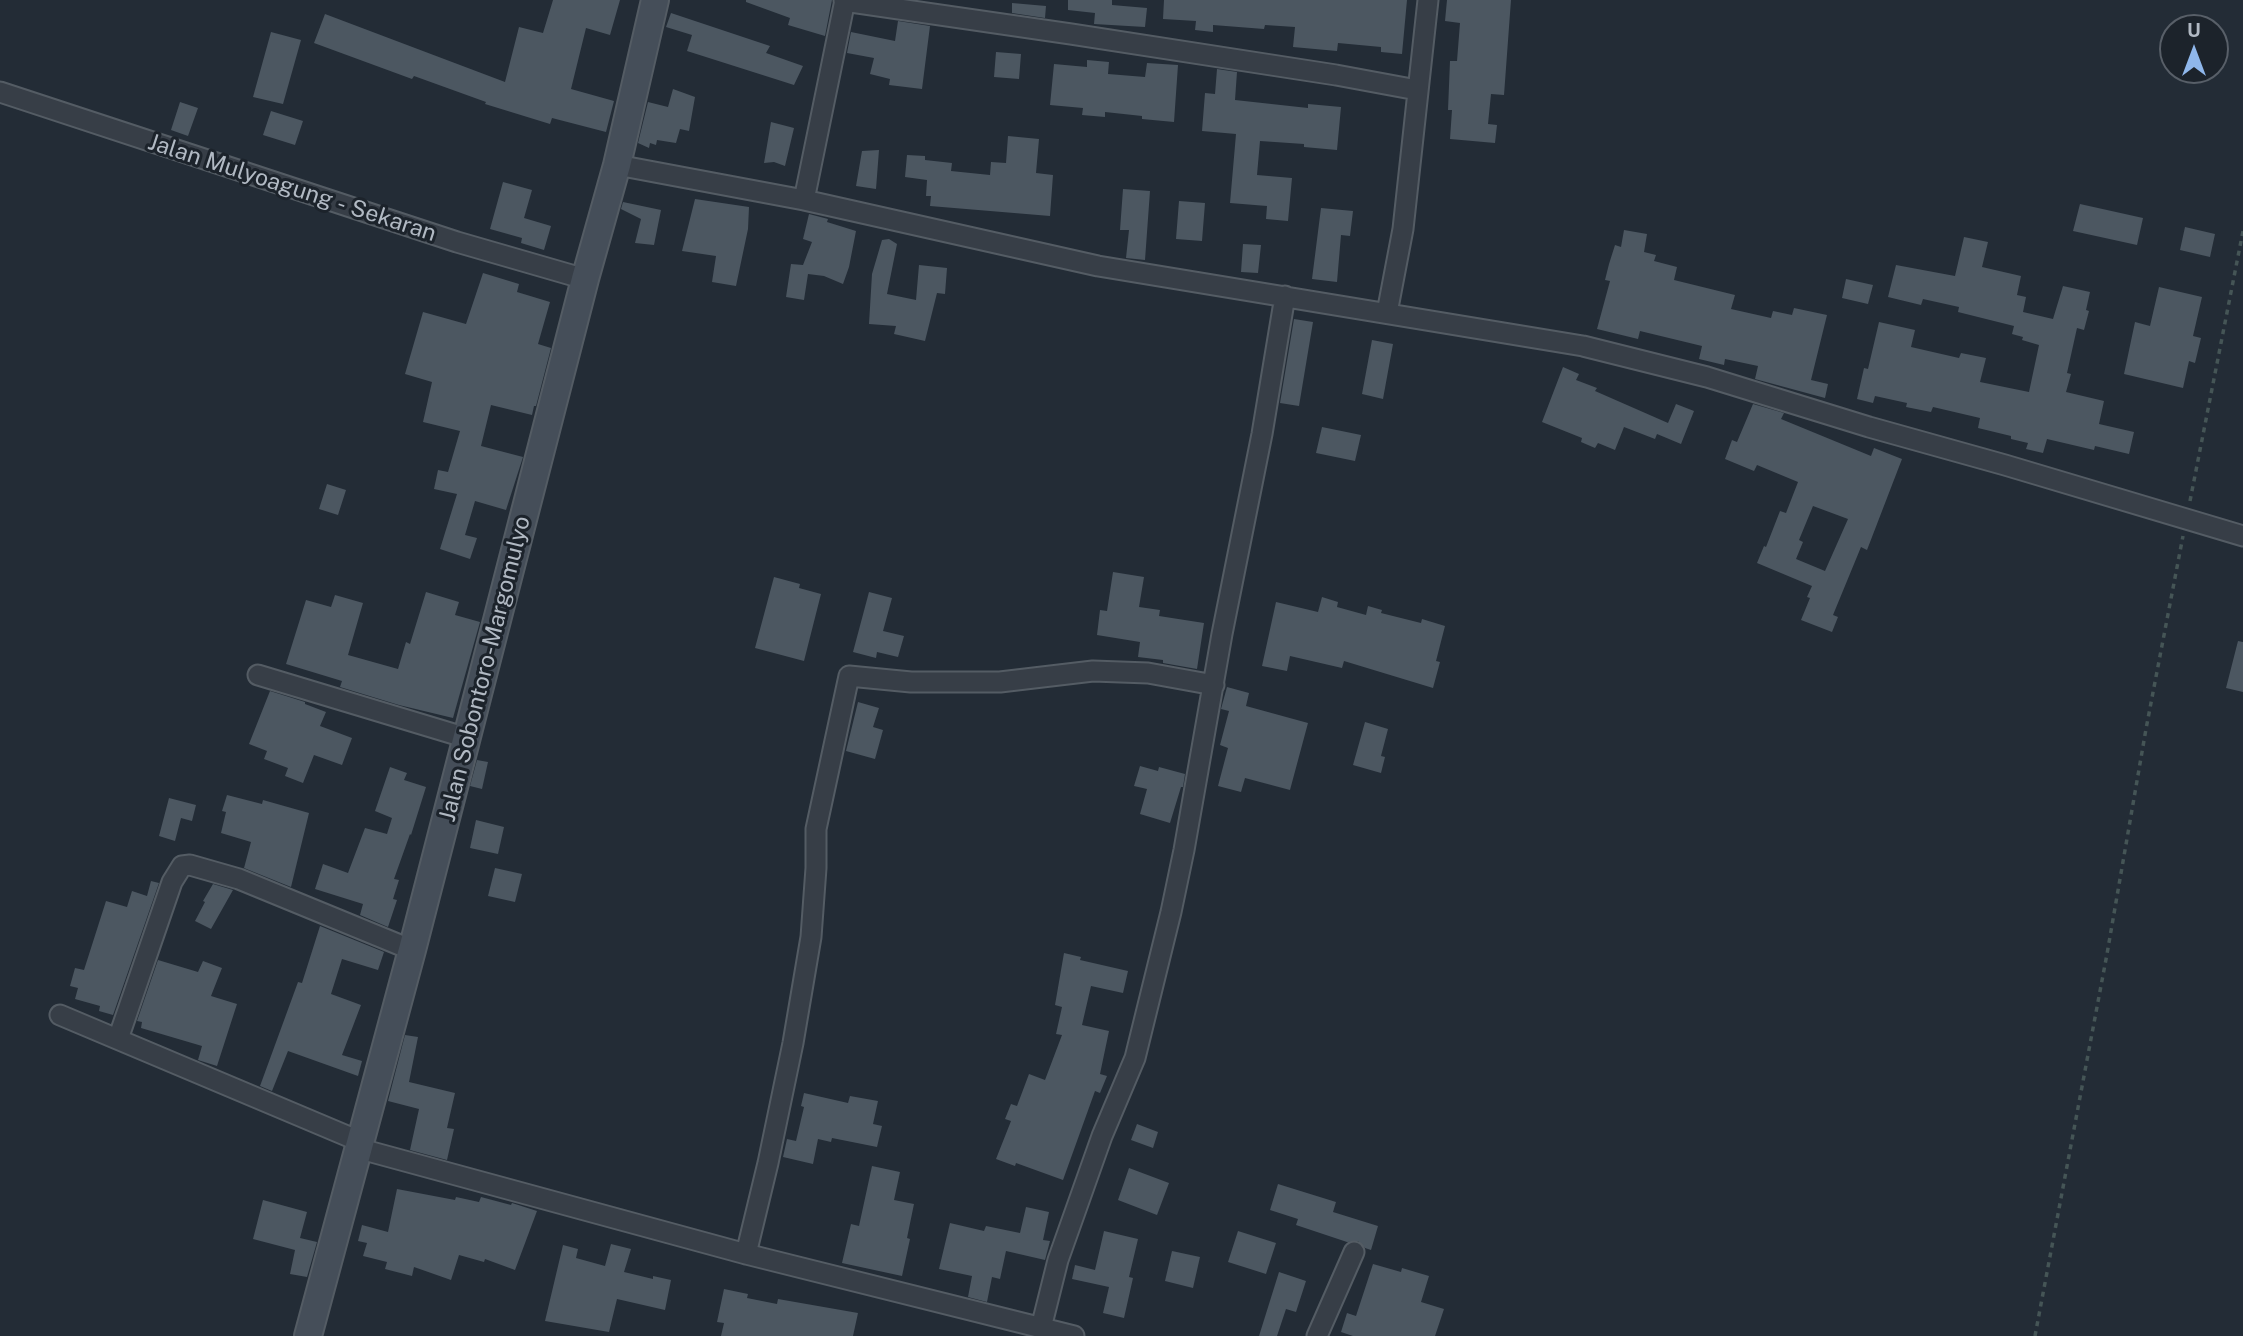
<!DOCTYPE html>
<html>
<head>
<meta charset="utf-8">
<style>
  body { margin:0 }
  #map { position:relative; width:2243px; height:1336px; overflow:hidden; background:#232c36; font-family:"Public Sans",sans-serif }
  canvas { display:block }
  .north { position:absolute; left:2159px; top:14px; width:70px; height:70px; box-sizing:border-box; background:#1c232b; border:2px solid #585f68; border-radius:50%; rotate:0deg; font-size:19px; font-weight:700; line-height:28px; text-align:center; color:#b1b9c3 }
  .north::after { content:''; display:block; margin:auto; width:24px; height:32px; background:#8fb7eb; clip-path:polygon(50% 0,100% 100%,50% 72%,0 100%) }
</style>
</head>
<body>
<div id="map">
<canvas width="2243" height="1336"></canvas>
<div class="north">U</div>
</div>
<script>
const ctx = document.querySelector('canvas').getContext('2d');
ctx.lineJoin = 'round';
function fill(path, color) {
  ctx.fillStyle = color;
  ctx.fill(path, 'evenodd');
}
function poly(rows) {
  const path = new Path2D();
  for (const r of rows) {
    path.moveTo(r[0], r[1]);
    for (let i = 2; i < r.length; i += 2) path.lineTo(r[i], r[i + 1]);
  }
  return path;
}
function strokePath(path, color, width, dash) {
  ctx.strokeStyle = color;
  ctx.lineWidth = width;
  ctx.lineCap = dash ? 'butt' : 'round';
  ctx.setLineDash(dash || []);
  ctx.stroke(path);
}
function drawText(font, color, halo, rows, align = 'center') {
  ctx.font = font + ' "Public Sans",sans-serif';
  ctx.lineWidth = 6;
  ctx.setLineDash([]);
  ctx.textBaseline = 'middle';
  ctx.strokeStyle = halo;
  ctx.fillStyle = color;
  for (const [text, x, y, turn = 0] of rows) {
    ctx.save();
    ctx.translate(x, y);
    ctx.rotate((+turn || 0) * Math.PI / 180);
    ctx.textAlign = isNaN(turn) ? turn : align;
    if (halo) ctx.strokeText(text, 0, 0);
    ctx.fillText(text, 0, 0);
    ctx.restore();
  }
}
fill(poly([
  [553,0,620,0,610,35,586,28,571,89,614,101,606,132,552,118,550,124,485,104,486,102,414,76,412,79,314,43,325,14,505,82,519,27,543,33],
  [746,0,832,0,825,36,788,25,790,18,746,2],
  [1068,0,1112,0,1112,5,1147,8,1145,27,1094,24,1095,13,1068,10],
  [1164,0,1407,0,1402,54,1381,52,1381,47,1338,43,1337,51,1293,47,1295,27,1265,25,1264,29,1213,25,1213,32,1195,30,1196,21,1163,19],
  [1447,0,1511,0,1504,95,1491,94,1488,124,1497,125,1495,143,1450,139,1452,110,1448,110,1450,61,1457,61,1460,23,1445,21],
  [1012,3,1046,6,1045,18,1012,13],
  [671,13,770,46,766,53,803,66,794,85,687,51,692,35,666,27],
  [898,21,930,26,922,89,889,85,890,79,870,74,874,58,847,53,851,32,895,41],
  [271,32,301,40,283,104,253,97],
  [996,52,1021,54,1019,79,994,77],
  [1087,60,1109,62,1108,74,1145,77,1147,63,1178,65,1174,122,1142,119,1142,116,1105,112,1105,117,1082,115,1083,108,1050,105,1054,64,1087,67],
  [1217,69,1237,72,1235,100,1308,108,1308,104,1341,107,1337,150,1304,147,1304,144,1260,141,1257,175,1292,178,1288,221,1266,219,1267,206,1230,203,1236,134,1202,131,1205,93,1215,94],
  [673,89,695,97,689,131,680,129,676,143,657,140,656,145,650,143,649,148,638,143,648,102,668,107],
  [180,102,198,108,188,136,171,130],
  [271,111,303,121,295,145,263,135],
  [771,122,794,128,785,166,774,162,764,163],
  [1008,136,1039,139,1036,173,1053,175,1050,216,930,206,931,196,926,196,927,180,905,177,907,155,925,156,925,160,952,163,951,171,990,175,991,162,1006,163],
  [879,150,876,189,856,186,862,151],
  [503,182,532,190,524,218,551,226,544,250,521,243,522,238,490,229],
  [1123,189,1150,191,1145,260,1126,258,1129,230,1120,230],
  [695,199,749,207,748,229,736,286,712,282,716,256,682,251],
  [1179,201,1205,203,1202,241,1176,239],
  [623,202,661,210,654,245,635,243,641,219,621,209],
  [2080,204,2143,218,2137,245,2073,231],
  [1321,208,1353,211,1350,236,1341,235,1337,282,1312,279],
  [809,214,828,219,827,222,856,231,849,267,843,284,824,276,808,274,804,300,786,297,791,264,803,265,812,242,803,239],
  [2185,227,2215,234,2210,257,2180,250],
  [1624,230,1647,234,1644,252,1656,255,1654,261,1677,267,1674,280,1735,295,1731,309,1771,318,1773,311,1792,315,1794,308,1827,315,1811,380,1828,384,1825,398,1755,379,1758,366,1725,359,1724,365,1699,359,1702,346,1640,331,1638,339,1597,329,1610,281,1605,280,1609,264,1615,245,1621,247],
  [1964,237,1988,242,1982,267,2021,276,2017,295,2026,297,2023,312,2053,319,2063,286,2090,292,2086,310,2089,311,2084,330,2077,328,2067,373,2071,374,2066,392,2104,401,2099,424,2134,432,2129,454,2095,446,2094,450,2047,439,2043,453,2026,449,2028,443,2011,439,2011,436,1978,428,1980,418,1933,407,1931,412,1906,407,1907,403,1875,396,1873,403,1857,399,1864,368,1868,369,1879,322,1915,330,1911,347,1959,358,1961,353,1986,358,1980,382,2029,392,2039,345,2022,340,2023,337,2012,334,2014,326,1958,312,1959,307,1923,299,1921,305,1888,297,1896,265,1955,276],
  [889,239,897,244,887,294,916,300,919,265,947,268,945,294,937,293,925,341,894,334,896,326,869,324,872,274,882,240],
  [1243,244,1261,245,1258,273,1241,272],
  [483,273,519,284,517,292,550,302,538,344,551,348,536,406,534,406,532,415,491,405,481,446,523,457,506,510,475,501,465,535,477,538,470,559,440,549,457,494,434,489,438,470,448,472,460,431,423,422,432,382,405,374,423,312,466,324],
  [1846,279,1873,285,1868,304,1842,298],
  [2159,287,2202,297,2193,336,2201,338,2195,363,2189,361,2183,388,2124,374,2135,322,2150,326],
  [1294,319,1313,322,1299,406,1280,403],
  [1372,340,1393,344,1383,399,1362,394],
  [1563,367,1579,374,1576,380,1597,388,1595,391,1668,423,1676,404,1694,411,1681,444,1657,434,1655,439,1624,427,1615,450,1598,443,1595,448,1581,442,1582,438,1542,422],
  [1753,404,1784,413,1781,419,1871,456,1874,448,1902,459,1867,550,1861,547,1833,615,1838,617,1832,632,1801,620,1810,598,1807,597,1812,586,1757,563,1764,546,1766,547,1780,511,1786,513,1798,482,1757,465,1754,471,1725,459,1732,440,1737,442],
  [1813,506,1848,519,1825,571,1796,559,1803,542,1799,540],
  [1322,427,1361,435,1355,461,1316,453],
  [327,484,346,490,338,515,319,509],
  [1113,572,1144,577,1139,607,1160,610,1159,616,1204,623,1197,669,1163,663,1163,660,1138,657,1140,642,1097,635,1100,610,1107,611],
  [774,577,800,584,799,588,821,594,804,661,755,648],
  [426,592,459,602,455,615,480,622,453,718,399,705,340,687,342,681,286,664,306,600,331,607,335,595,363,603,348,655,398,669,406,642,410,644],
  [869,592,892,598,883,631,904,636,898,657,877,652,876,658,853,652],
  [1322,597,1338,602,1337,607,1366,615,1368,606,1382,610,1381,613,1421,623,1422,619,1445,626,1436,661,1440,662,1433,688,1344,661,1342,668,1290,656,1287,671,1262,666,1276,602,1318,612],
  [2238,641,2243,642,2243,692,2226,688],
  [1227,687,1249,693,1246,706,1308,723,1290,790,1245,778,1241,792,1218,786,1228,748,1220,745,1229,711,1221,709],
  [270,691,305,702,305,704,326,712,320,726,352,738,342,765,314,755,303,783,285,776,288,768,264,759,267,751,249,744],
  [858,702,879,708,873,727,883,730,875,759,846,751],
  [1365,722,1388,729,1381,756,1385,757,1381,773,1353,765],
  [477,760,488,762,482,789,470,786],
  [1140,766,1158,771,1159,767,1185,774,1183,787,1181,787,1170,823,1140,814,1147,789,1134,786],
  [390,767,407,773,404,780,426,787,411,835,410,834,394,879,399,880,393,899,397,900,388,927,360,915,363,904,315,889,323,864,348,873,365,828,387,834,392,818,375,811],
  [227,795,262,804,263,800,309,813,291,887,244,868,251,842,221,833,226,812,222,811],
  [169,798,196,805,192,821,181,818,175,841,159,836],
  [476,820,504,827,498,854,470,848],
  [495,868,522,874,515,902,488,896],
  [151,881,159,883,113,1015,99,1011,100,1006,75,999,78,988,70,986,75,968,84,970,106,901,127,907,132,891,147,896],
  [213,884,233,890,211,929,195,921,205,902,203,901],
  [320,926,384,952,378,970,342,959,331,994,361,1005,342,1055,362,1061,358,1076,288,1051,272,1091,260,1086,298,982,302,983],
  [1064,953,1081,957,1080,960,1128,971,1123,993,1091,986,1082,1025,1109,1031,1100,1074,1107,1076,1100,1093,1095,1091,1063,1180,1016,1163,1015,1166,996,1159,1011,1121,1005,1119,1011,1104,1017,1106,1029,1074,1045,1080,1062,1035,1056,1034,1062,1007,1055,1005],
  [158,960,198,972,203,961,222,968,211,996,237,1004,217,1066,198,1060,202,1046,141,1028,142,1022,137,1021],
  [405,1035,418,1037,409,1082,455,1093,447,1128,454,1129,447,1160,410,1150,419,1109,388,1101],
  [804,1093,848,1103,850,1096,878,1101,873,1124,882,1126,877,1147,832,1138,831,1142,818,1139,813,1164,783,1157,787,1139,796,1141,804,1107,801,1106],
  [1137,1124,1158,1132,1153,1148,1131,1140],
  [872,1166,900,1172,894,1200,914,1204,907,1238,910,1239,902,1276,842,1263,851,1224,859,1226],
  [1129,1168,1169,1183,1157,1215,1118,1200],
  [1278,1184,1336,1202,1333,1212,1378,1226,1371,1250,1365,1248,1358,1241,1347,1242,1296,1225,1298,1219,1270,1210],
  [397,1189,455,1200,456,1197,479,1202,481,1197,511,1205,512,1203,537,1211,515,1270,485,1259,484,1262,459,1255,451,1280,414,1267,412,1276,385,1269,387,1262,363,1256,367,1243,358,1241,362,1225,388,1232],
  [263,1200,307,1212,300,1238,317,1242,307,1277,290,1274,295,1250,253,1239],
  [1026,1207,1049,1212,1043,1240,1050,1241,1045,1260,1006,1251,1000,1279,992,1277,987,1302,968,1297,972,1276,939,1269,950,1223,984,1231,986,1226,1020,1233],
  [1104,1231,1138,1239,1129,1277,1133,1278,1124,1318,1103,1313,1109,1287,1072,1279,1075,1265,1095,1270],
  [1238,1231,1276,1243,1266,1274,1228,1262],
  [611,1244,631,1249,624,1272,653,1279,653,1276,671,1280,665,1310,617,1299,609,1332,545,1321,563,1245,578,1249,576,1258,605,1266],
  [1172,1251,1200,1257,1193,1288,1165,1281],
  [1373,1264,1401,1272,1402,1268,1429,1276,1421,1302,1444,1309,1435,1336,1353,1336,1341,1332,1347,1313,1356,1316],
  [1279,1272,1306,1281,1296,1312,1286,1309,1277,1336,1259,1336],
  [724,1289,748,1294,747,1298,777,1304,778,1299,858,1313,853,1336,721,1336,724,1323,717,1322]
]), '#4c5761');
const street = poly([
  [844,1,1071,34,1336,75,1417,90],
  [0,92,457,242,585,279],
  [617,165,804,200,1098,266,1583,346,1707,377,1869,427,2005,465,2243,536],
  [804,200,845,0],
  [1387,313,1403,229,1428,0],
  [258,675,467,738],
  [60,1015,359,1141],
  [118,1039,172,882,182,866,190,865,239,879,412,950],
  [357,1148,746,1254,1074,1336],
  [746,1254,768,1163,793,1043,811,937,816,868,816,829,849,676,911,682,1000,682,1093,671,1148,673,1214,685],
  [1041,1328,1058,1260,1102,1136,1135,1058,1171,912,1184,850,1222,634,1262,434,1285,296],
  [1317,1336,1354,1252]
]);
const secondary = poly([
  [308,1336,412,950,585,279,617,165,655,0]
]);
strokePath(street, '#545c64', 23);
strokePath(secondary, '#545c64', 30);
strokePath(poly([
  [2190,501,2243,231],
  [2035,1336,2107,954,2146,729,2183,536]
]), '#455556', 3.5, [5, 5]);
strokePath(street, '#373e47', 19);
strokePath(secondary, '#454e59', 26);
drawText('23px', '#b1b9c3', '#1c232b', [
  ["Jalan Mulyoagung - Sekaran",292,188,18],
  ["Jalan Sobontoro-Margomulyo",485,669,-76]
]);
</script>
</body>
</html>
